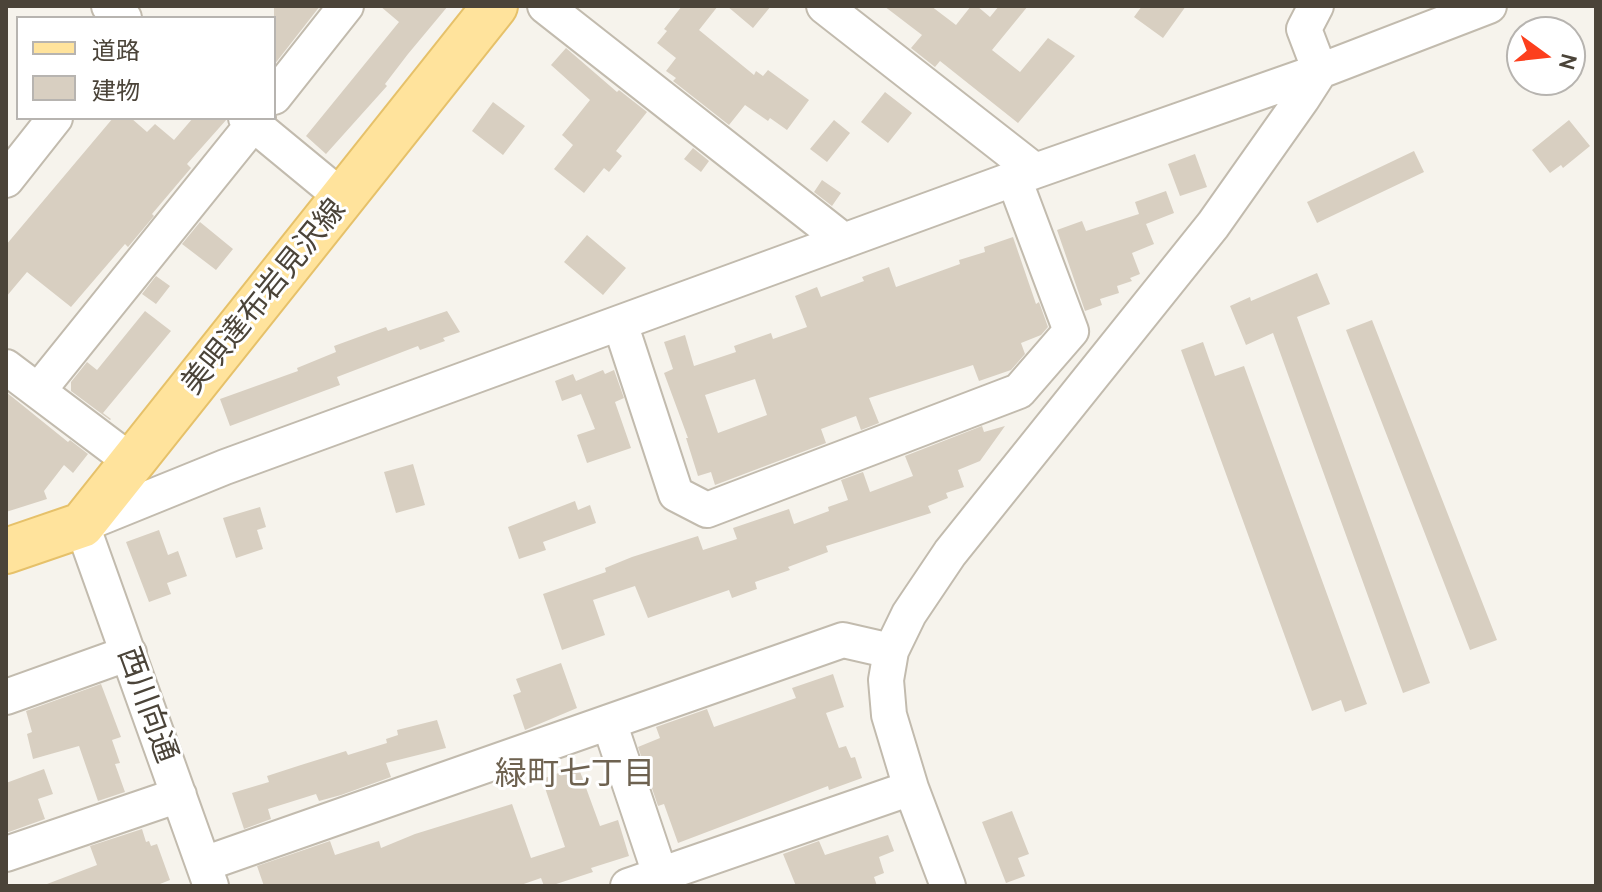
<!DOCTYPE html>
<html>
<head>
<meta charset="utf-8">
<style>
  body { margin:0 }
  #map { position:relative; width:1602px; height:892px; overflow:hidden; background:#f6f3ec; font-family:Cabin,"Noto Sans JP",sans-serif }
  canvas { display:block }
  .frame { position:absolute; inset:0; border:8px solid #4b4439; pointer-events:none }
  .legend { position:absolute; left:16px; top:16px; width:260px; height:104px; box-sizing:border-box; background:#fff; border:2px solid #b7b4b0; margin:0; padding:10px 14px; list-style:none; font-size:24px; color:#4b4439 }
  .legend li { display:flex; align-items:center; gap:16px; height:40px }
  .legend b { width:40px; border:2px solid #b7b4b0 }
  .north { position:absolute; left:1506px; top:16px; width:80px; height:80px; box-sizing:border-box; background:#fff; border:2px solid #b7b4b0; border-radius:50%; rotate:105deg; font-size:22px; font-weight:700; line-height:32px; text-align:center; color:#4b4439 }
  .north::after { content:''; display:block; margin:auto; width:28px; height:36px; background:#fc3f1d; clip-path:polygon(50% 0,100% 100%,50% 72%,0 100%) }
</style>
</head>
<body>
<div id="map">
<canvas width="1602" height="892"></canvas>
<div class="frame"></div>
<ul class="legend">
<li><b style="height:10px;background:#ffe39c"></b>道路</li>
<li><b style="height:22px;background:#d8cfc1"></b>建物</li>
</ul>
<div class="north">N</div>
</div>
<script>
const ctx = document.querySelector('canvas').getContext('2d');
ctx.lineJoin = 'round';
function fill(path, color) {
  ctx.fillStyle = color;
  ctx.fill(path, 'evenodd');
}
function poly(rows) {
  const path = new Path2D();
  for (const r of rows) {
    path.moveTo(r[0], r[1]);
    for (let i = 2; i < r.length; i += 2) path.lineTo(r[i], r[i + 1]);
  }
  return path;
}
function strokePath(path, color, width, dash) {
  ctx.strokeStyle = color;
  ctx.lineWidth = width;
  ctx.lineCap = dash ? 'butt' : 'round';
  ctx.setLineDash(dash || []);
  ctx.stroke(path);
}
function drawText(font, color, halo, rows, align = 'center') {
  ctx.font = font + ' Cabin,"Noto Sans JP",sans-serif';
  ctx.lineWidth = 6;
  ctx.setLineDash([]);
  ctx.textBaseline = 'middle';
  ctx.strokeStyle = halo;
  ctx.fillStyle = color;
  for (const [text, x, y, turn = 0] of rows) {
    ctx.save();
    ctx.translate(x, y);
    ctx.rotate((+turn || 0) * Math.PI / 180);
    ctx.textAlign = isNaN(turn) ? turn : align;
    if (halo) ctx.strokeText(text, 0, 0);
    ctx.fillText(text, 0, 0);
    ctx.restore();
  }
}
fill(poly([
  [274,6,320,6,274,65],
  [380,6,448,6,408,54,385,84,387,86,326,154,306,136,399,22],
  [682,6,718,6,699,30,754,75,756,71,763,76,768,70,809,100,787,130,770,118,768,121,745,105,729,125,673,81,676,78,666,71,676,58,657,43,667,31,664,29],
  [727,6,771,6,753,28],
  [884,6,931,6,956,25,971,6,977,6,990,17,999,6,1028,6,992,50,1020,72,1048,38,1075,56,1018,123,940,61,935,67,911,48,922,35],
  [1142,6,1186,6,1163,38,1134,17],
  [566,48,617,92,619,90,647,112,616,151,622,156,609,172,604,168,584,193,554,169,573,145,562,135,590,100,551,65],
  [885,92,912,113,888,143,861,122],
  [493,102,525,126,503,155,472,131],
  [113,118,131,118,147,132,155,124,174,140,193,118,227,119,187,164,191,168,152,214,154,216,128,247,125,244,71,307,27,272,6,297,6,245],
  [834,120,850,133,827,162,810,149],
  [1569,120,1590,146,1563,168,1561,165,1550,173,1532,150],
  [693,148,709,161,701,172,684,159],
  [1414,151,1424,172,1317,223,1307,202],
  [1195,154,1207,187,1180,196,1168,164],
  [822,180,841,193,832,206,814,192],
  [1166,191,1174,213,1146,224,1154,244,1132,253,1140,274,1130,278,1132,281,1117,286,1119,293,1100,299,1102,305,1085,311,1057,230,1082,221,1086,231,1139,214,1135,202],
  [200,222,233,249,216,270,182,244],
  [587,235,626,268,603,295,564,262],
  [1013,237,1036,304,1039,302,1048,327,1041,335,1021,343,1025,354,1011,370,979,381,973,365,869,398,879,423,861,430,856,416,821,429,826,443,715,485,711,472,698,476,686,438,688,438,664,373,673,369,664,342,685,335,694,366,736,352,734,346,771,333,773,339,807,327,795,296,817,287,821,297,864,281,862,277,889,267,896,287,960,264,959,260,985,252,984,247],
  [755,379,767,415,718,433,705,395],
  [1317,273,1330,304,1297,317,1430,683,1403,693,1273,333,1246,345,1230,306,1250,297,1251,301],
  [156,276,170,286,156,304,142,294],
  [145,311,171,331,103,413,111,419,110,420,71,391,71,382,87,362,97,370],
  [447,311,460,332,443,338,445,341,420,350,418,346,337,377,340,385,230,426,220,399,298,371,297,368,336,352,334,346,386,327,388,331],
  [1372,320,1497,640,1470,650,1346,330],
  [1203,342,1215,376,1244,366,1367,704,1345,712,1341,700,1312,711,1181,350],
  [603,370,605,374,614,370,624,398,615,402,631,448,587,463,577,435,595,429,581,394,562,401,555,381,573,374,576,381],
  [6,392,68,442,70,440,88,454,73,473,64,465,44,491,47,499,6,512],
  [982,426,984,432,1005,426,980,461,958,470,964,487,946,493,948,498,928,506,931,513,826,546,828,552,788,567,790,570,755,582,757,589,732,598,729,590,648,618,635,586,593,600,605,635,562,650,543,594,606,572,605,568,632,557,698,536,703,550,737,539,733,528,789,509,794,524,829,511,828,507,848,500,841,480,863,472,870,492,913,476,905,456],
  [413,464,425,505,396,513,384,472],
  [575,501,578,510,590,505,596,523,543,542,546,550,519,559,508,527],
  [260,507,266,527,257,530,263,549,236,558,223,518],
  [159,530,168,555,178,551,187,576,167,583,171,594,149,602,126,542],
  [561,663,577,708,525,730,513,695,521,692,516,679],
  [833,674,844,707,826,713,839,748,846,746,851,758,855,757,862,778,829,790,828,786,678,843,664,804,658,806,638,747,660,738,656,727,707,709,714,727,796,698,792,688],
  [101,684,121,737,112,740,120,763,115,764,125,792,98,801,79,746,33,759,27,734,32,732,26,711],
  [437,720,446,748,386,763,391,777,341,795,319,801,316,794,268,809,271,819,244,829,232,793,269,782,267,776,301,765,346,751,348,755,387,743,386,739,398,735,397,730],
  [578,766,600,826,618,820,629,856,591,868,593,872,550,886,544,886,541,878,518,886,264,886,257,866,330,841,335,855,379,841,381,848,415,834,512,804,531,858,565,847,542,779],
  [44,769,53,794,38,799,45,819,6,833,6,783],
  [1012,811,1029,854,1018,858,1025,876,1006,883,982,822],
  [142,829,146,842,149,841,151,846,157,844,170,880,155,886,48,886,47,884,97,865,90,846],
  [888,835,894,851,879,857,884,873,874,877,877,886,796,886,783,854,819,841,825,855]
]), '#d8cfc1');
const minor = poly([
  [109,6,124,18],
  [545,6,844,241],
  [824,6,1035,171],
  [274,97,346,6],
  [246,118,343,198],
  [6,180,55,118],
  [620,323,676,494,707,510,1019,391,1071,331,1014,179],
  [6,367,132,462],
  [38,391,258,118],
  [6,697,129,653],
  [609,722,664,886],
  [6,854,179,795],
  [204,864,843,640,891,651],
  [211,886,82,525,225,467,1035,171,1320,71,1489,6],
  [628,886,911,788],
  [948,886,911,788,889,715,886,680,891,651,909,614,950,553,1213,225,1302,99,1320,71,1304,29,1316,6]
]);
const major = poly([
  [6,551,82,525,495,6]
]);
strokePath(minor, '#c2bbae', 38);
strokePath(major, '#e6c16a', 48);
strokePath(minor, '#fff', 34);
strokePath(major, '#ffe39c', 44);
drawText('30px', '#4b4439', '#fff', [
  ["美唄達布岩見沢線",264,297,-51],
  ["西川向通",147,705,70]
]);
drawText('32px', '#6e6250', '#fff', [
  ["緑町七丁目",575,775]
]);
</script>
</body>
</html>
